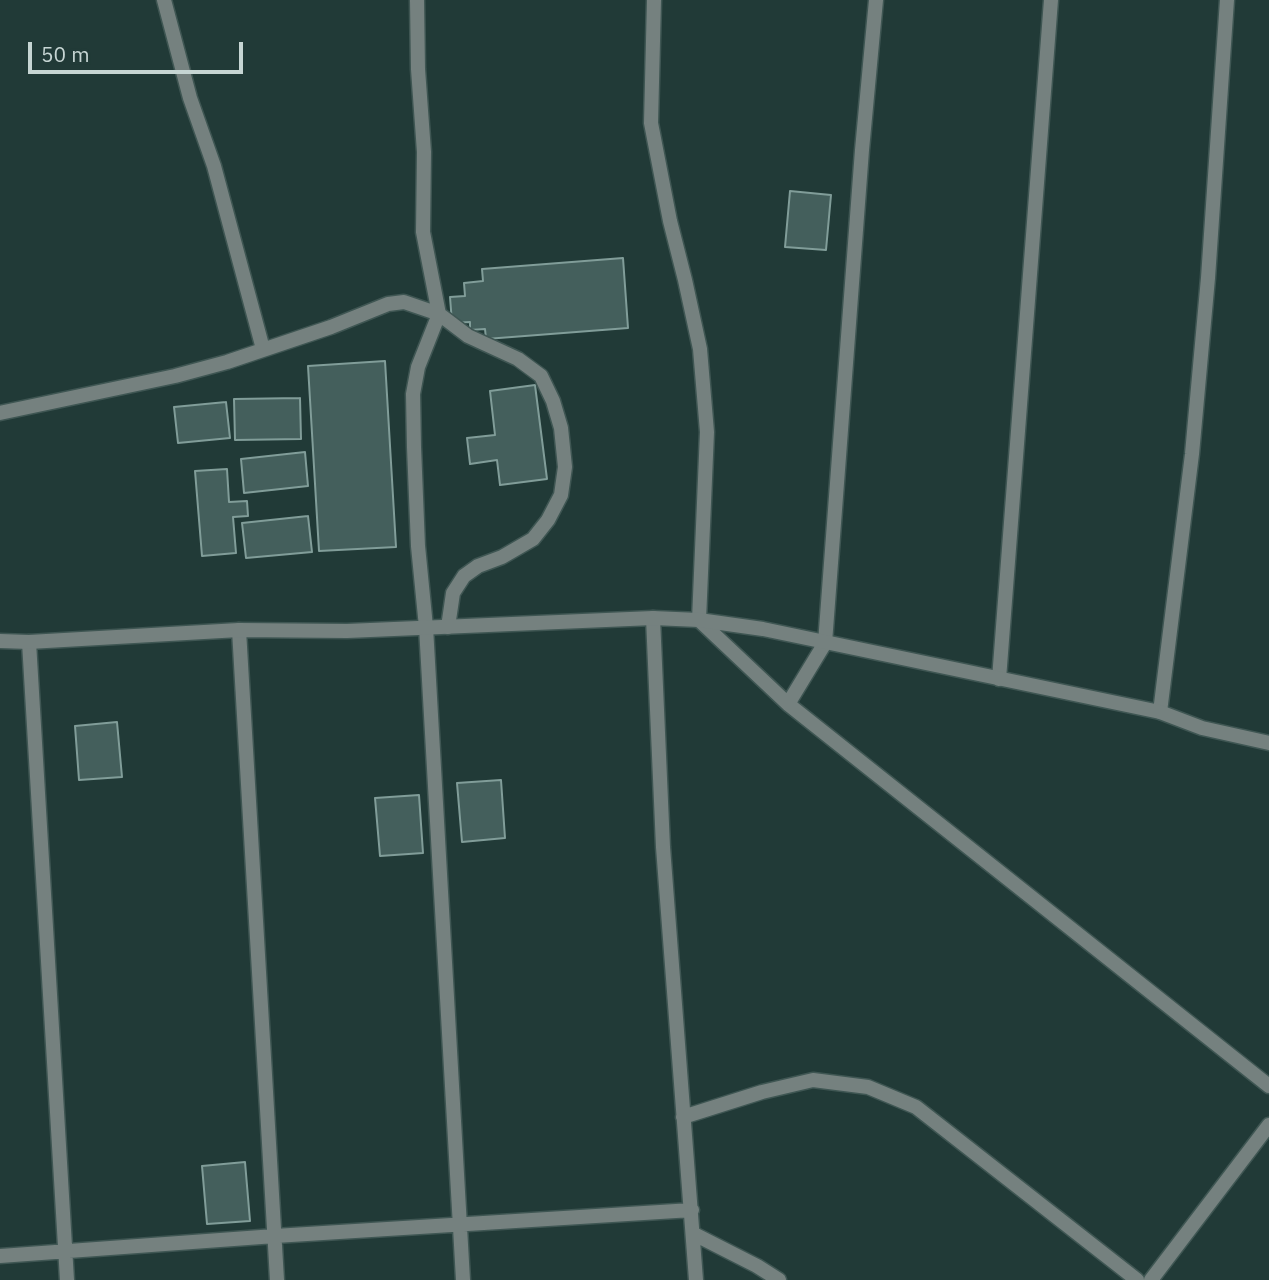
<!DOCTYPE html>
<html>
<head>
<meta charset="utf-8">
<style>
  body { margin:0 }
  #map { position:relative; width:1269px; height:1280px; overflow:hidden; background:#213a37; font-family:"IBM Plex Sans",sans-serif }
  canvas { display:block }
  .scale { position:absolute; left:28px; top:42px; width:215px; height:32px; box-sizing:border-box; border:4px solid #c6d5d3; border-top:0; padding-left:9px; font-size:21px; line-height:24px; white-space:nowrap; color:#c6d5d3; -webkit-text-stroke:5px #213a37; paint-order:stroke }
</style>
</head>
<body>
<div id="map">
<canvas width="1269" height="1280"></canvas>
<div class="scale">50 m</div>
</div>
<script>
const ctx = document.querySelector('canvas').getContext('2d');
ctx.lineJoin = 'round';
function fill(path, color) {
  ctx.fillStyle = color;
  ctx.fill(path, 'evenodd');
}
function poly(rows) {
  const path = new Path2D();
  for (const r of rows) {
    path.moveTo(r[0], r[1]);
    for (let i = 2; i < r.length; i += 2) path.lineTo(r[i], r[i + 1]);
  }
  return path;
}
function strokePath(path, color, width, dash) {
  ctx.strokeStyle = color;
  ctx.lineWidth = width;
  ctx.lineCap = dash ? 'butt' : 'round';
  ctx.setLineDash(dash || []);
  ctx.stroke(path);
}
const building = poly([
  [790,191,831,195,826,250,785,247,790,191],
  [623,258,628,328,486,339,485,329,470,330,470,322,452,323,450,297,465,296,464,283,483,281,482,269,623,258],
  [385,361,396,547,319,551,308,366,385,361],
  [535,385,547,479,500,485,497,460,470,464,467,438,495,435,490,391,535,385],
  [300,398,301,439,235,440,234,399,300,398],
  [226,402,230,438,178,443,174,407,226,402],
  [305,452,308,486,244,493,241,459,305,452],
  [227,469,229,502,247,501,248,516,233,517,236,553,202,556,195,471,227,469],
  [308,516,312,552,246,558,242,523,308,516],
  [117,722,122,777,79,780,75,726,117,722],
  [501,780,505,838,462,842,457,783,501,780],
  [419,795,423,853,380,856,375,798,419,795],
  [245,1162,250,1221,207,1224,202,1166,245,1162]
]);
fill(building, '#445f5c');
strokePath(building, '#819d99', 2);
const minor = poly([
  [164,0,190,98,214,166,263,349],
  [417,0,418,69,424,152,423,232,439,314,418,367,413,394,414,447,418,546,426,627,463,1280],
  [654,0,651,123,670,221,685,280,700,349,707,432,699,620,788,704,1269,1086],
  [0,413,175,376,227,362,331,327,388,304,404,302,439,314,468,336,518,359,541,376,553,401,561,428,565,467,561,495,548,520,533,539,502,557,478,566,464,576,453,593,448,627],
  [653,618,663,847,696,1280],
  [239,630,277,1280],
  [29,642,67,1280],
  [999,679,1051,0],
  [788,704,825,643,862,150,876,0],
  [1160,712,1192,454,1208,278,1227,0],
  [683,1117,762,1092,813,1080,868,1087,916,1107,1137,1280],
  [694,1234,757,1266,779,1280],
  [0,1256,275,1236,692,1210],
  [1151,1280,1269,1125]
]);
const tertiary = poly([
  [0,641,29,642,239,630,347,631,653,618,699,620,763,629,1160,712,1202,728,1269,743]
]);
strokePath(minor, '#3f5653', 17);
strokePath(tertiary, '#3f5653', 17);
strokePath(minor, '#75817f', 14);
strokePath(tertiary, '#75817f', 14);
</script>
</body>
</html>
